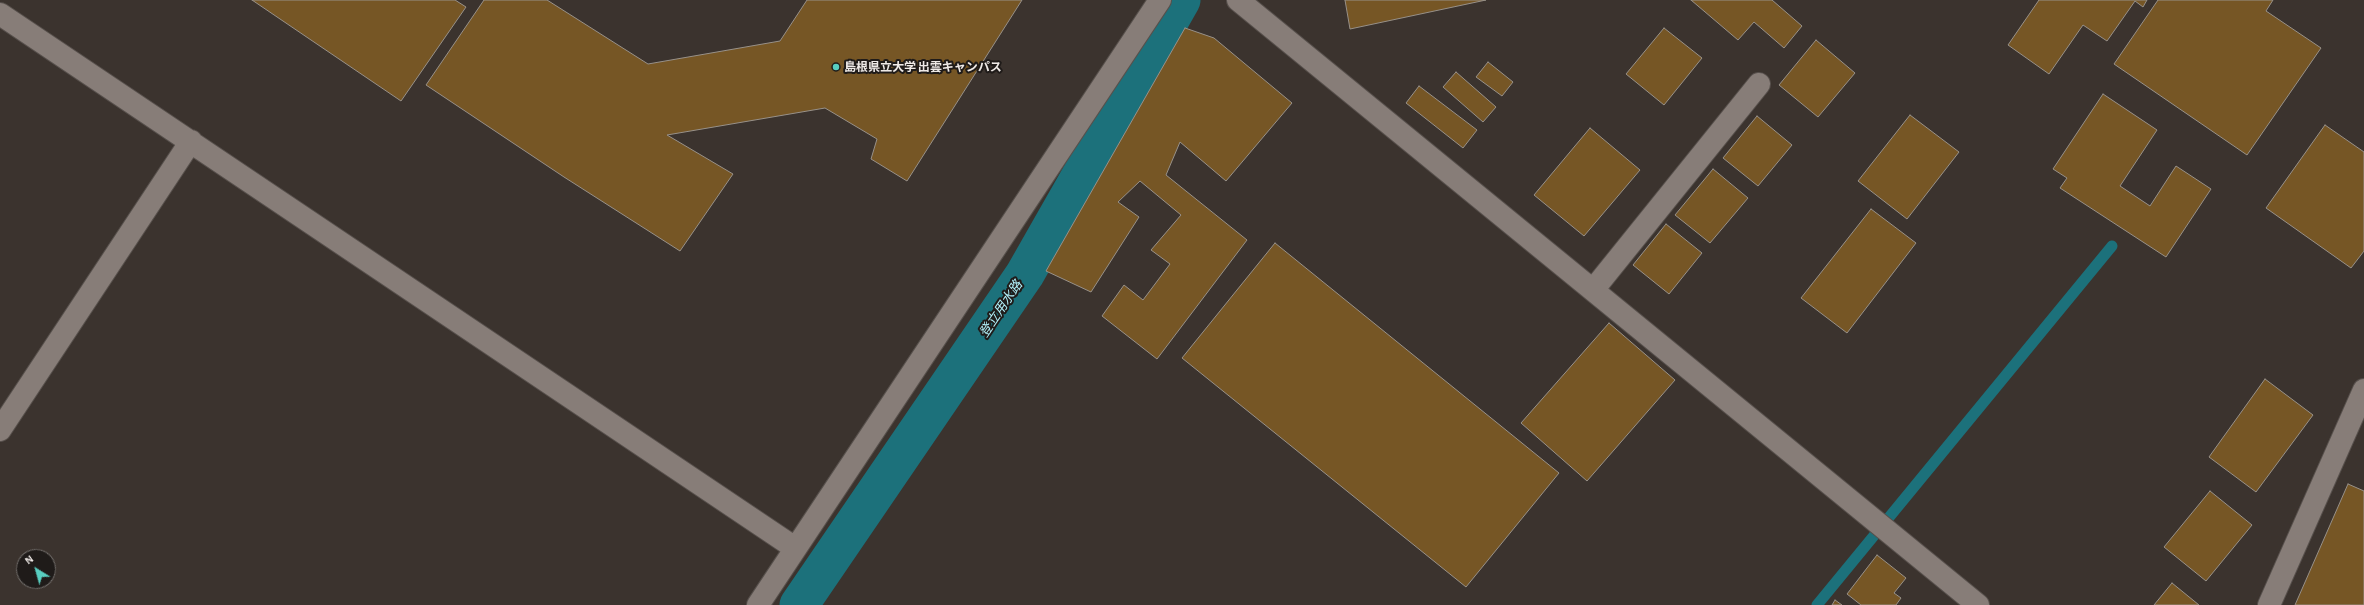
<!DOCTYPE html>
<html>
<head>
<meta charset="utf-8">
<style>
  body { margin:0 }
  #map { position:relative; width:2364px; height:605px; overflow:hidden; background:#3b332e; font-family:"Alegreya Sans",sans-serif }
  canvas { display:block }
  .north { position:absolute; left:16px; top:549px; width:40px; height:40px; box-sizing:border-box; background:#1f1b19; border:1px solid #726e6b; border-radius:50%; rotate:323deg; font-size:11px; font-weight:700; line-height:16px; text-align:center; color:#efeae7 }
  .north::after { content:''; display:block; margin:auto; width:14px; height:18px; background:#58cec0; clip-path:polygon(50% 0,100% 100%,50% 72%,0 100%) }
</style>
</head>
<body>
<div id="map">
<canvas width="2364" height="605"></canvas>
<div class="north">N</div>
</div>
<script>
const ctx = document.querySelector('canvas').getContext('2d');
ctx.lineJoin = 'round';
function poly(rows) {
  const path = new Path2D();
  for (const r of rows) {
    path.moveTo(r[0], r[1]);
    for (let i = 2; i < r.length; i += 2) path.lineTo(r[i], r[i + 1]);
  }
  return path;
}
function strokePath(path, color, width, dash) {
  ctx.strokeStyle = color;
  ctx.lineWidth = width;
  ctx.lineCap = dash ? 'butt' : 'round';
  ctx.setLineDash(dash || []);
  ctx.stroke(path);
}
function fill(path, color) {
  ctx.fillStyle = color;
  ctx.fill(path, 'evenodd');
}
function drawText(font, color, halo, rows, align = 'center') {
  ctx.font = font + ' "Alegreya Sans","Noto Sans JP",sans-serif';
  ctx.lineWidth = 4;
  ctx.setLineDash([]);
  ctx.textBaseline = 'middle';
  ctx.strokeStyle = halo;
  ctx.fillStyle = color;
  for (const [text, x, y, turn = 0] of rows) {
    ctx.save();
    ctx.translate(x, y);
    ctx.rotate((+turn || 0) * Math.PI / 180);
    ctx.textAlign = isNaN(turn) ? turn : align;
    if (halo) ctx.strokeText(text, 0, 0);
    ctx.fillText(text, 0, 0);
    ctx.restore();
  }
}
strokePath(poly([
  [1817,605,2112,246]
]), '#1c717b', 11);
strokePath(poly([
  [799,605,1025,274,1181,0]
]), '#1c717b', 39);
const building = poly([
  [252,0,455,0,466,7,401,101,252,0],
  [484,0,547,0,648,64,780,41,807,0,1022,0,907,181,871,159,877,139,825,108,667,135,733,174,680,251,564,177,426,85,484,0],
  [1345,0,1486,0,1350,29,1345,0],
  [1691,0,1772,0,1802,26,1784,48,1754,22,1738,40,1691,0],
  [2039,0,2147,0,2143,7,2135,1,2107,41,2083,25,2049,74,2008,45,2039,0],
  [2158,0,2273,0,2266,11,2321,48,2247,155,2114,64,2158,0],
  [1185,28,1214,38,1292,103,1226,181,1180,142,1166,175,1247,240,1157,359,1102,316,1124,285,1143,300,1170,264,1151,250,1181,215,1140,181,1118,202,1139,217,1091,292,1046,271,1185,28],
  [1664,28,1702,58,1664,105,1626,74,1664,28],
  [1816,40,1855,73,1818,117,1779,85,1816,40],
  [1488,62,1513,82,1502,96,1476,77,1488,62],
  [1456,72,1496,107,1483,122,1443,87,1456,72],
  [1419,86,1477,130,1463,148,1406,103,1419,86],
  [2103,94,2157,130,2120,186,2150,206,2176,166,2211,189,2166,257,2060,188,2067,178,2053,169,2103,94],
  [1910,115,1959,152,1907,219,1858,181,1910,115],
  [1757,116,1792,145,1758,186,1723,158,1757,116],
  [2325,125,2364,152,2364,251,2351,268,2266,208,2325,125],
  [1590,128,1640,170,1584,236,1534,195,1590,128],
  [1713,169,1748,198,1710,243,1675,215,1713,169],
  [1871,209,1916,243,1847,333,1801,298,1871,209],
  [1666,224,1702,253,1669,294,1633,265,1666,224],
  [1275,243,1559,473,1466,587,1182,358,1275,243],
  [1609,323,1675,380,1587,481,1521,423,1609,323],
  [2265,379,2313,415,2256,492,2209,457,2265,379],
  [2348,484,2364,491,2364,605,2295,605,2348,484],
  [2210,491,2252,525,2206,581,2164,547,2210,491],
  [1877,555,1906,578,1894,593,1901,598,1896,605,1861,605,1847,594,1877,555],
  [2172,583,2199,605,2154,605,2172,583],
  [1835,600,1842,605,1832,605,1835,600]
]);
fill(building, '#765625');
strokePath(building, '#989189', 1);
const minor = poly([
  [1238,0,1978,605],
  [0,14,795,548],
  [1593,290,1759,84],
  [0,430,191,141],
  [758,605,1160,0]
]);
const tertiary = poly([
  [2269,605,2364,390]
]);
strokePath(minor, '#57504c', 24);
strokePath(tertiary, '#57504c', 24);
strokePath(minor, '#877d78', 22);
strokePath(tertiary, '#877d78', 22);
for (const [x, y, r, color] of [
  [836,67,4,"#58cec0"]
]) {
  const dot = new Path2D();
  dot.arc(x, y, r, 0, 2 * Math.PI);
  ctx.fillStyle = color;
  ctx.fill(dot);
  strokePath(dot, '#1f1b19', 1.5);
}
drawText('bold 12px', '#efeae7', '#1f1b19', [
  ["島根県立大学 出雲キャンパス",844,67]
], 'left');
drawText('italic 13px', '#b1f0f9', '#1f1b19', [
  ["登立用水路",1001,309,-56]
]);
</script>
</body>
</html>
